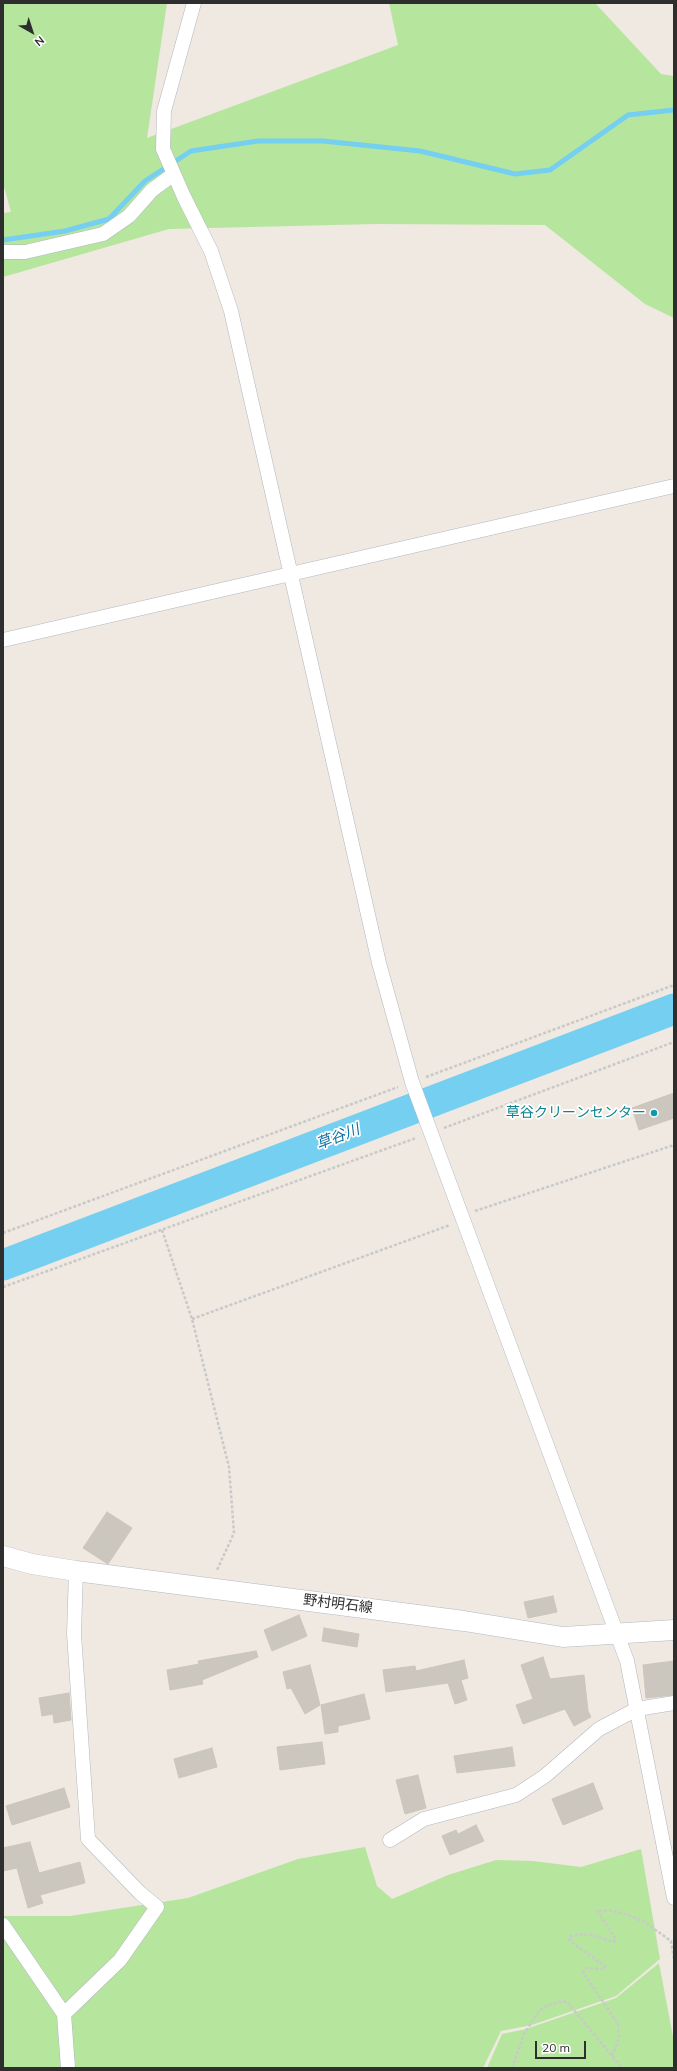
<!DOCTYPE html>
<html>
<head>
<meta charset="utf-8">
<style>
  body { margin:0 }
  #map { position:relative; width:677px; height:2071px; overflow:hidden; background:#efe9e1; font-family:Mulish,sans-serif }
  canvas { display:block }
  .frame { position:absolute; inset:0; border:4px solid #2e2e2e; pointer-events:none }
  .north { position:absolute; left:12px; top:12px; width:40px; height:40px; -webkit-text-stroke:3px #fff; paint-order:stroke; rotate:141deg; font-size:11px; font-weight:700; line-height:16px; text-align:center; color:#2e2e2e }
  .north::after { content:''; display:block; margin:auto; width:14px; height:18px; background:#2e2e2e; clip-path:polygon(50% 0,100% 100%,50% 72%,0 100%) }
  .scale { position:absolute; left:535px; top:2041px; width:51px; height:18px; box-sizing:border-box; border:2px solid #2e2e2e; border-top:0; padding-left:5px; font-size:12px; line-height:14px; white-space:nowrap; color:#2e2e2e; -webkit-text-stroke:3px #fff; paint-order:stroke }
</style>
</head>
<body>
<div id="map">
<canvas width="677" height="2071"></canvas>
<div class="frame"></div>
<div class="north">N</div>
<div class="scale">20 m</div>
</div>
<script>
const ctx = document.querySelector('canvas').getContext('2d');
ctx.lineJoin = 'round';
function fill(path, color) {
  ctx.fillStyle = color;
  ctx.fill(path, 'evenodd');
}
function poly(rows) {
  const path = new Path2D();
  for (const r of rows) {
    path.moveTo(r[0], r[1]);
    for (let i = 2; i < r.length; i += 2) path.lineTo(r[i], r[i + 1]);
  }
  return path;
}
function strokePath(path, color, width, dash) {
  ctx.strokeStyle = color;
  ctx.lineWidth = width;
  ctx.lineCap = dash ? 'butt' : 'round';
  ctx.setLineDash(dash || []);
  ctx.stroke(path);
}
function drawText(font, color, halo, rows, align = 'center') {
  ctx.font = font + ' Mulish,"Noto Sans JP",sans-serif';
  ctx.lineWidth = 3.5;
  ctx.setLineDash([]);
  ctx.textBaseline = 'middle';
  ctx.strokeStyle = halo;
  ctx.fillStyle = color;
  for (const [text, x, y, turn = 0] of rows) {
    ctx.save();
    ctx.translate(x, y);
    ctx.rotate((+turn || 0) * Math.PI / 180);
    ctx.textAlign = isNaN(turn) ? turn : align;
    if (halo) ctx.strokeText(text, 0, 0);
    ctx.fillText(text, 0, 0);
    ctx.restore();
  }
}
fill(poly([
  [3,3,167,3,147,138,398,45,389,3,595,3,661,74,674,76,674,318,645,304,545,225,375,224,169,229,3,277,3,213,11,212,3,183],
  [365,1847,377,1886,392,1899,448,1875,496,1860,533,1861,581,1867,641,1849,660,1959,616,1996,532,2025,501,2031,483,2068,3,2068,3,1916,70,1916,188,1898,298,1859],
  [659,1963,674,2042,674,2068,487,2068,502,2034,526,2029,616,1998]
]), '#b6e59e');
strokePath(poly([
  [3,240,65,231,109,219,145,181,191,151,258,141,323,141,420,151,515,174,550,170,628,115,674,110]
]), '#75cff0', 5);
strokePath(poly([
  [3,1265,674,1009]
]), '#75cff0', 31);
const building = poly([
  [674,1093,674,1118,639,1130,632,1108,674,1093],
  [107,1512,132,1528,108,1564,83,1548,107,1512],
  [553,1596,557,1612,528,1618,524,1602,553,1596],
  [299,1615,307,1636,272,1651,264,1630,299,1615],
  [324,1628,359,1634,357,1647,322,1641,324,1628],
  [256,1651,258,1657,202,1680,203,1684,170,1690,167,1670,199,1664,198,1661,256,1651],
  [543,1657,550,1679,584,1675,588,1711,591,1717,574,1726,565,1709,523,1724,516,1705,533,1699,521,1665,543,1657],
  [464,1660,468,1678,461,1680,467,1700,455,1704,448,1683,386,1692,383,1670,415,1666,416,1671,464,1660],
  [674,1661,674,1695,646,1698,643,1665,674,1661],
  [310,1665,320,1705,305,1714,291,1688,287,1689,283,1672,310,1665],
  [69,1693,71,1720,54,1723,53,1714,42,1716,39,1698,69,1693],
  [364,1694,370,1719,338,1726,338,1732,325,1734,321,1705,364,1694],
  [322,1742,325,1764,280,1770,277,1747,322,1742],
  [512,1747,515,1766,457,1773,454,1756,512,1747],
  [212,1748,217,1767,179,1778,174,1759,212,1748],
  [418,1775,426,1808,405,1814,396,1780,418,1775],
  [593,1783,603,1809,563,1825,552,1799,593,1783],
  [64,1788,70,1807,12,1825,6,1806,64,1788],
  [476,1825,484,1841,450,1855,442,1836,456,1830,458,1834,476,1825],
  [30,1842,39,1873,80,1862,85,1883,40,1895,43,1903,28,1908,17,1868,3,1871,3,1848,30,1842]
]);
fill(building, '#cbc7bf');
strokePath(building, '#cbc5ba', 1);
const minor = poly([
  [194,3,164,111,163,149,184,197,211,251,231,311,379,963,412,1082,627,1661,674,1898],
  [3,252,25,252,103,234,129,216,152,190,174,174],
  [3,640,674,486],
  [390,1840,424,1819,516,1795,545,1776,599,1729,637,1709,674,1703],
  [3,1925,64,2014],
  [68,2068,64,2014,120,1960,157,1907,140,1893,88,1839,74,1634,76,1571]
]);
const secondary = poly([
  [3,1556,32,1564,76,1571,464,1621,563,1637,674,1630]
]);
strokePath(minor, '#b4b7c1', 15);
strokePath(secondary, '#b4b7c1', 21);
strokePath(poly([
  [426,1077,674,985],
  [444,1128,674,1042],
  [475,1211,674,1145],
  [162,1230,192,1319,229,1467,234,1533,217,1570],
  [3,1233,398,1087],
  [3,1287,416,1138],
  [192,1319,450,1225],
  [612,2056,619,2038,618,2024,583,1972,586,1968,604,1969,605,1966,570,1941,569,1938,571,1936,581,1934,592,1935,614,1942,616,1939,597,1911,609,1910,629,1915,646,1923,671,1941,674,1959],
  [512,2068,524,2034,539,2011,548,2005,563,2001,568,2003,622,2068]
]), '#c9c9c9', 2.5, [3, 2]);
strokePath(minor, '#fff', 14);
strokePath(secondary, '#fff', 20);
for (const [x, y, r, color] of [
  [654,1113,4,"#0f9aa8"]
]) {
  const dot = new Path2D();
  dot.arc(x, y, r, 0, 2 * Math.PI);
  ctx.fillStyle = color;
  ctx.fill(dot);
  strokePath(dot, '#fff', 1.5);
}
drawText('14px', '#0d838f', '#fff', [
  ["草谷クリーンセンター",646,1113]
], 'right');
drawText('14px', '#2e2e2e', '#fff', [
  ["野村明石線",338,1604,7]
]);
drawText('italic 15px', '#0d6fa3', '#fff', [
  ["草谷川",338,1137,-21]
]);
</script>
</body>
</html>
